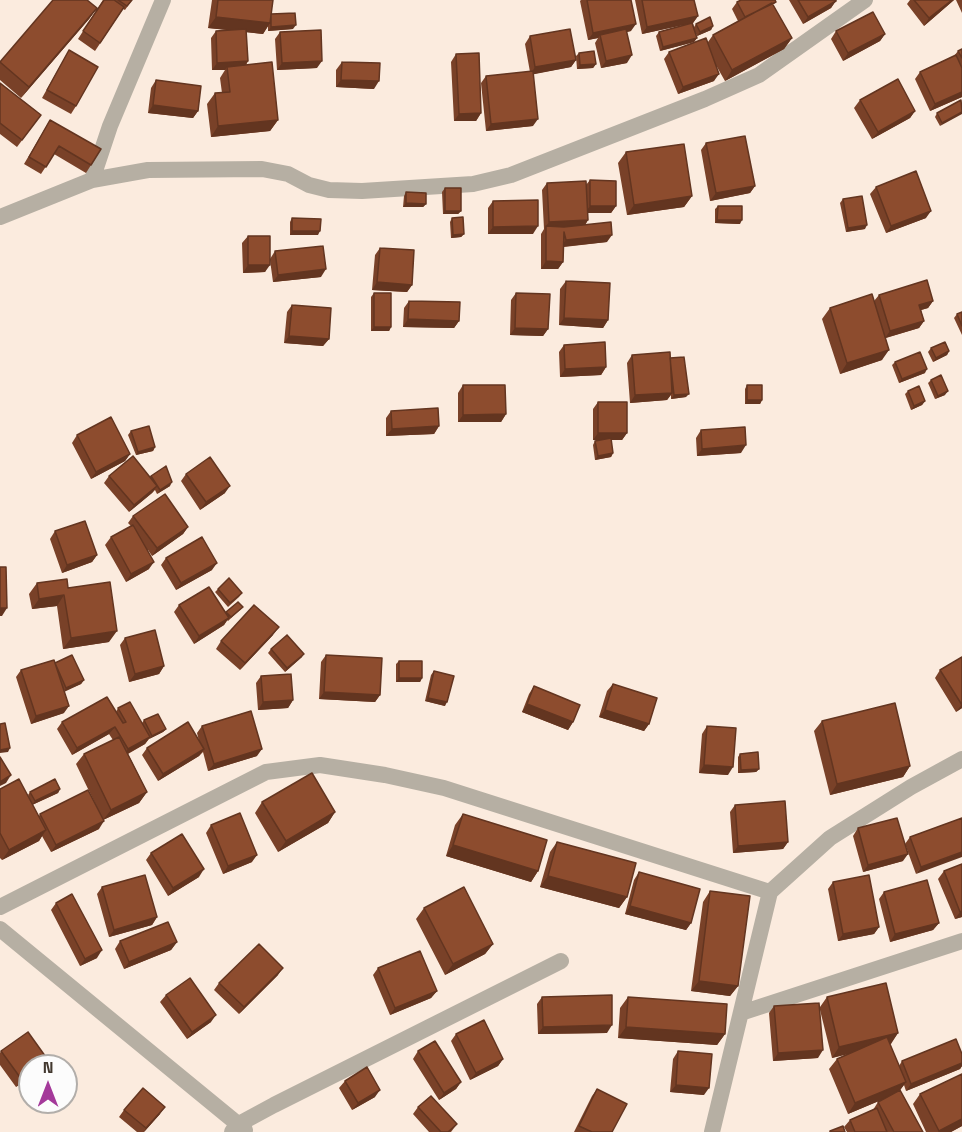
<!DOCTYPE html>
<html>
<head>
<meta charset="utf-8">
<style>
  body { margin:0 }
  #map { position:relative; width:962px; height:1132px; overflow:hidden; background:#fbebde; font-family:"Space Grotesk",sans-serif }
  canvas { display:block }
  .north { position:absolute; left:18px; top:1054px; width:60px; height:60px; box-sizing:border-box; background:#fcfcfc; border:2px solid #b2aeaa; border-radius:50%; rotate:0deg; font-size:16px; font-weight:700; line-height:24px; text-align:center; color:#42382f }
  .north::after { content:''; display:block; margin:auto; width:21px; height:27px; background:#a4399a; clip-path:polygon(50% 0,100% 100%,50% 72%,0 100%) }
</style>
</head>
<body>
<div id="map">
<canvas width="962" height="1132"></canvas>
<div class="north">N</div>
</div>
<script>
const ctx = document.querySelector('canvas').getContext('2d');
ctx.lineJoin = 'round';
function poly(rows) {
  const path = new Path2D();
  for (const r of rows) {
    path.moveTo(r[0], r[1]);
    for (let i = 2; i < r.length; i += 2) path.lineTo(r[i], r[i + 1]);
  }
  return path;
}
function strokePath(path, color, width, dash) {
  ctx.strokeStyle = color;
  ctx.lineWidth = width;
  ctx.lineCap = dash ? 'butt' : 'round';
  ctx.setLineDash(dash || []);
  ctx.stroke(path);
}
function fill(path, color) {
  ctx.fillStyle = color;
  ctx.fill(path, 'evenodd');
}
strokePath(poly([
  [92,180,110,126,163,0],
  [0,217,92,180,148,170,262,169,288,174,309,185,329,190,362,191,473,184,511,175,705,99,759,75,865,0],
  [770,892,830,838,911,787,962,759],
  [0,907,266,772,320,765,385,775,444,788,770,892,712,1132],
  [0,929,245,1130],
  [741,1013,962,941],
  [232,1132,237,1125,274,1105,561,961]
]), '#b6afa3', 16);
fill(poly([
  [103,0,132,0,125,10,123,9,95,51,78,39],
  [212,0,273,0,271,14,293,29,268,31,268,26,263,34,246,32,248,61,246,65,278,120,270,131,211,137,207,104,215,93,222,93,220,78,225,70,212,70,211,38,216,31,229,30,208,28],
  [581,0,631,0,631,31,627,32,627,63,601,68,595,43,598,38,588,40,580,1],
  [635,0,694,0,698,16,693,23,694,27,696,24,713,26,711,30,697,36,694,30,697,38,694,42,660,51,656,36,659,32,687,24,642,34],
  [789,0,836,0,831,8,803,24],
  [910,0,954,0,924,26,907,4],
  [956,0,962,0,962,13],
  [737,2,776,2,773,5,792,38,784,49,725,81,717,67,714,81,678,94,664,59,669,52,708,42,713,35,738,21,732,9],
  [92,4,97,8,89,19,21,98,0,80,0,62],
  [836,31,885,34,880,41,843,61,831,39],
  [280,32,317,68,277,70,275,39],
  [530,36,576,60,571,67,533,74,533,126,486,131,481,83,486,76,530,72,525,44],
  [962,49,962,97,930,111,915,79,920,72,954,56,958,51],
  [69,50,76,106,71,114,42,98],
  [579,53,596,64,593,68,577,69,576,56],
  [456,54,481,113,476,121,454,121,451,62],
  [342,62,374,89,336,87,336,70],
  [156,80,198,111,193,118,148,113,151,88],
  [0,83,41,115,17,147,0,134],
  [860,100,915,111,910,118,872,139,854,108],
  [961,100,940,126,935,117,937,113],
  [50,120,91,165,86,173,54,154,41,174,24,164],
  [706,143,755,186,750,193,710,201,701,150],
  [626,152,692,196,684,207,627,215,618,163],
  [590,180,616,206,611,213,587,213,588,220,585,225,607,242,564,247,563,262,558,269,541,269,541,234,544,229,542,190,547,183,586,185],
  [876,187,926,218,886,233,870,194],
  [445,188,461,211,458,214,443,214,442,192],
  [406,192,426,204,423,207,403,207,404,196],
  [843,199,865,229,846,232,840,203],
  [493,201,533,234,488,234,488,208],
  [718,206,740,224,715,223,715,209],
  [292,218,318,235,290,235,290,222],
  [452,218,464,234,461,237,451,238,450,222],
  [248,236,270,259,275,251,321,277,273,282,270,260,265,272,243,273,242,243],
  [380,248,412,285,407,292,372,290,375,255],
  [566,281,608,320,603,328,559,325,560,289],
  [374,293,391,327,389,331,371,331,371,297],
  [516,293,548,329,543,336,510,335,511,300],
  [879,295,933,301,928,308,921,310,924,321,919,328,886,338,882,360,840,374,822,319,830,308,874,301],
  [409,301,459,321,454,328,403,327,404,308],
  [292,305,329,339,323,346,284,343,287,312],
  [962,312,962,335,954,318,957,314],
  [564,345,606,367,601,375,560,377,559,352],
  [931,348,949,351,947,355,933,362,928,352],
  [632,355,670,358,686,397,671,399,671,395,667,400,630,403,627,363],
  [895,362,925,373,899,383,892,365],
  [931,380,945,395,935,399,928,383],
  [463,385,506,414,501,422,458,422,458,393],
  [747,385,762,400,760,404,745,404,745,389],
  [908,391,925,401,922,405,911,410,905,394],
  [598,402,627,433,622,440,611,440,613,453,611,457,595,460,593,445,595,441,600,440,593,440,593,409],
  [391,411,439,426,434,434,386,436,386,418],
  [701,430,741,453,697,456,696,438],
  [131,431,155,447,153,451,136,455,128,435],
  [77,435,130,454,125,461,91,479,72,443],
  [186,474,225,493,200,510,181,481],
  [109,476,150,477,151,476,170,486,157,494,155,490,152,493,129,512,104,483],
  [133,516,188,527,183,534,152,556,148,550,149,569,126,582,105,545,111,537,131,526,128,523],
  [55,531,97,555,92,562,62,573,50,539],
  [166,558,212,570,176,590,161,565],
  [37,583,68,588,109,642,63,649,57,606,32,609,29,594],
  [218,589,242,593,239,597,228,607,215,592],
  [179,605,226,613,243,607,240,610,228,621,227,620,224,625,194,644,174,612],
  [273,635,240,670,216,649,221,641],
  [125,638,164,666,159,674,129,682,120,645],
  [271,649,302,657,285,672,268,653],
  [326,655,380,695,375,702,319,699,321,662],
  [962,657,962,708,956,712,935,678,940,670],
  [399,661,422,678,420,682,396,682,396,664],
  [55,663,84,680,81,684,64,691,64,713,31,724,16,677,21,670],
  [434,671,445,706,425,701,431,675],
  [261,676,293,700,288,708,258,710,256,683],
  [613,684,649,724,644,731,599,717,607,691],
  [534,686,573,722,568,730,522,712,529,694],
  [118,708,142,723,144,720,166,729,163,732,149,739,145,744,128,754,147,792,139,803,103,820,76,764,84,754,113,740,109,734,72,755,57,729,62,722,116,712],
  [822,721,910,766,903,777,830,795,814,731],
  [202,726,257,756,208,771,203,752,199,756,158,781,142,755,147,748,199,741,197,733],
  [707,726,728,775,699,773,702,734],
  [740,754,759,769,756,772,738,773,738,757],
  [0,789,39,816,40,814,99,829,51,852,42,836,39,841,2,860,0,858],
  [60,789,58,793,32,805,28,795,30,792],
  [262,802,335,812,328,823,278,852,255,813],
  [735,805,788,842,783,849,733,853,730,812],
  [463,814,538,871,531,882,446,856,455,825],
  [962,818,916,874,905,844,910,837],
  [211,825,252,862,223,874,206,833],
  [858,828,903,861,863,872,853,836],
  [557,842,627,897,619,908,540,887,550,852],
  [151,853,199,877,168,896,146,860],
  [962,864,962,917,955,919,938,879,944,871],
  [639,872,691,923,686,930,625,914,634,880],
  [833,882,879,927,874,934,838,941,828,889],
  [102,887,157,917,152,925,109,937,97,894],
  [710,891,738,986,730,996,691,991,703,902],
  [884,892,939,923,933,930,890,942,879,899],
  [56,903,97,958,80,966,51,910],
  [424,908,493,944,485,954,445,975,416,919],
  [120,941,177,942,171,950,124,969,115,949],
  [378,968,437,991,431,998,390,1015,373,975],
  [278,975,239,1014,214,990,219,983],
  [166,995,211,1022,187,1039,160,1002],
  [542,997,607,1033,538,1034,537,1004],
  [628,997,725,1034,717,1045,618,1038,620,1008],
  [827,997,898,1033,890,1044,899,1066,902,1061,962,1054,962,1066,960,1069,906,1091,904,1085,900,1090,923,1132,847,1132,844,1127,850,1120,873,1110,878,1102,881,1100,848,1114,829,1069,837,1059,849,1053,832,1058,820,1010,818,1058,773,1061,769,1013,774,1006,820,1007],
  [456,1034,503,1059,498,1066,470,1080,451,1041],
  [1,1051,30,1066,30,1077,16,1087,0,1065,0,1053],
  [418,1051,461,1082,456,1089,439,1100,413,1059],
  [678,1051,704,1095,670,1092,673,1059],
  [345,1081,375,1097,352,1110,339,1088],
  [597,1089,612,1132,574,1132,592,1096],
  [920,1094,962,1126,951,1132,926,1132,913,1104],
  [418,1107,457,1124,451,1132,429,1132,413,1114],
  [124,1110,160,1114,144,1132,137,1132,119,1117]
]), '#794128');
fill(poly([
  [952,0,954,0,924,26,929,18],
  [836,1,831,8,803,24,808,17],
  [97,8,89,19,21,98,29,87],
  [698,16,693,23,642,34,647,27],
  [216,17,270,23,263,34,208,28],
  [636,24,631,31,601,37,600,35,598,38,588,40,593,33],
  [296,25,293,29,268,31,271,27],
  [713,26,711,30,697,36,700,32],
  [885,34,880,41,843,61,848,53],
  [697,38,694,42,660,51,663,47],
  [792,38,784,49,725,81,732,70],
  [632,55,627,63,601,68,606,61],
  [576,60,571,67,530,75,535,67],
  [248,61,243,69,227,67,225,70,212,70,217,63],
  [322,61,317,68,277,70,282,63],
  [596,64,593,68,577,69,580,65],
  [719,74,714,81,678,94,683,87],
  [341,80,379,81,374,89,336,87],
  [962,92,962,97,930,111,935,104],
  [153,105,198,111,193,118,148,113],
  [915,111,910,118,872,139,878,132],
  [962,112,962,114,940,126,942,123],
  [481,113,476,121,454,121,459,114],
  [538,119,533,126,486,131,491,124],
  [278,120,270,131,211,137,218,126],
  [755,186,750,193,710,201,716,193],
  [692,196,684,207,627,215,634,205],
  [406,203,426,204,423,207,403,207],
  [590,206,616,206,611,213,585,213],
  [445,211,461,211,458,214,443,214],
  [931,211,926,218,886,233,891,226],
  [588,220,583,228,546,226,544,229,549,222],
  [717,220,742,220,740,224,715,223],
  [867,225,865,229,846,232,848,228],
  [538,226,533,234,488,234,493,227],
  [292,231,320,231,318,235,290,235],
  [464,234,461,237,451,238,453,235],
  [612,235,607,242,560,247,566,240],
  [546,261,563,262,558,269,541,269],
  [248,265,270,265,265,272,243,273],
  [326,269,321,277,273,282,278,275],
  [377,282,412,285,407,292,372,290],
  [933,301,928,308,914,312,919,305],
  [564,318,608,320,603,328,559,325],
  [408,319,459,321,454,328,403,327],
  [924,321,919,328,885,338,890,331],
  [374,327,391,327,389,331,371,331],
  [515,328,548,329,543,336,510,335],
  [289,336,329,339,323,346,284,343],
  [889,350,882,360,840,374,847,363],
  [949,351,947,355,933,362,936,358],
  [606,367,601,375,560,377,565,369],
  [927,369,925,373,899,383,902,379],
  [948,391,945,395,935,399,938,396],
  [672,393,667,400,630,403,635,395],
  [689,394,686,397,671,399,674,395],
  [747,400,762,400,760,404,745,404],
  [925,401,922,405,911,410,914,406],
  [506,414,501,422,458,422,463,415],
  [439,426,434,434,386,436,392,429],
  [598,433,627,433,622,440,593,440],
  [746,445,741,453,697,456,702,449],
  [155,447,153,451,136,455,138,452],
  [613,453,611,457,595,460,598,456],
  [130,454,125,461,91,479,96,472],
  [172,482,170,486,157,494,160,490],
  [157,486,152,493,129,512,134,505],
  [230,486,225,493,200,510,206,502],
  [188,527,183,534,152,556,157,548],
  [97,555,92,562,62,573,67,565],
  [154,562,149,569,126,582,131,574],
  [217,563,212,570,176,590,181,583],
  [64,595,57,606,32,609,39,599],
  [0,608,7,608,2,616,0,616],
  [229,618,224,625,194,644,199,636],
  [279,627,273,635,240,670,245,663],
  [117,631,109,642,63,649,71,638],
  [304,654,302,657,285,672,287,668],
  [164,666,159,674,129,682,135,674],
  [399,678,422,678,420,682,396,682],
  [84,680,81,684,64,692,66,688],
  [324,692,380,695,375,702,319,699],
  [428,698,447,702,445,706,425,701],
  [293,700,288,708,258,710,263,702],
  [527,704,573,722,568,730,522,712],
  [962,704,962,708,956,712],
  [69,706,64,713,31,724,36,716],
  [605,710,649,724,644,731,599,717],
  [115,727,109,734,72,755,77,748],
  [166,729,163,732,149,739,152,736],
  [150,737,145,744,123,756,128,749],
  [10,748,8,752,0,753,0,750],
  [204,749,199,756,158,781,163,774],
  [262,749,257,756,208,771,214,764],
  [704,765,733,767,728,775,699,773],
  [910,766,903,777,830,795,837,784],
  [759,769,756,772,738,773,741,770],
  [11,775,6,783,0,786,0,782],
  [60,789,58,793,32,805,35,801],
  [147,792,139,803,103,820,111,810],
  [335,812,328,823,278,852,286,841],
  [104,821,99,829,51,852,56,845],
  [46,830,39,841,2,860,9,850],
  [788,842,783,849,733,853,738,846],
  [453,845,538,871,531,882,446,856],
  [962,852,962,857,916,874,921,867],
  [908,854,903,861,863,872,868,865],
  [257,855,252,862,223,874,228,866],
  [204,869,199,877,168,896,173,888],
  [548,876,627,897,619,908,540,887],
  [630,906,691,923,686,930,625,914],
  [962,911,962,917,955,919,960,912],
  [157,917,152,925,109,937,114,930],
  [939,923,933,930,890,942,895,934],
  [879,927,874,934,838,941,843,934],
  [177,942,171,950,124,969,129,962],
  [493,944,485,954,445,975,453,964],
  [102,950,97,958,80,966,85,959],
  [283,968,278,975,239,1014,244,1007],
  [699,981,738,986,730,996,691,991],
  [437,991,431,998,390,1015,395,1008],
  [216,1015,211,1022,187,1039,192,1032],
  [612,1025,607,1033,538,1034,543,1027],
  [626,1027,725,1034,717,1045,618,1038],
  [898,1033,891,1044,832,1058,839,1047],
  [823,1050,818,1058,773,1061,778,1053],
  [503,1059,498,1066,470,1080,476,1073],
  [962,1063,962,1066,960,1069,906,1091,911,1084],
  [30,1074,30,1077,16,1087,22,1080],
  [461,1082,456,1089,439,1100,444,1093],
  [906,1082,898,1093,848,1114,855,1103],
  [676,1085,709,1088,704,1095,670,1092],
  [380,1090,375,1097,352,1110,358,1103],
  [165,1107,160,1114,144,1132,146,1128],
  [962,1119,962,1126,951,1132,938,1132,939,1131]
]), '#633520');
const building = poly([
  [53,0,87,0,97,8,29,87,0,62,53,0],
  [104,0,114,0,124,7,100,43,83,31,104,0],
  [118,0,132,0,127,6,118,0],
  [218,0,273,0,270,23,216,17,218,0],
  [587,0,631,0,636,24,593,33,587,0],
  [642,0,694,0,698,16,647,27,642,0],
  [741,0,775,0,776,2,745,17,737,2,741,0],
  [798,0,836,0,836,1,808,17,798,0],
  [914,0,952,0,929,18,914,0],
  [772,3,792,38,732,70,713,35,772,3],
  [873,12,885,34,848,53,836,31,873,12],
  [295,13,296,25,271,27,271,14,295,13],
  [710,17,713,26,700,32,696,24,710,17],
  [692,23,697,38,663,47,659,32,692,23],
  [246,29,248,61,217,63,216,31,246,29],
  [570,29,576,60,535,67,530,36,570,29],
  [626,29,632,55,606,61,600,35,626,29],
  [321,30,322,61,282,63,280,32,321,30],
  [706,38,719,74,683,87,669,52,706,38],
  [962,49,962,58,958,51,962,49],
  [69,50,98,67,76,106,47,90,69,50],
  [594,51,596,64,580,65,579,53,594,51],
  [479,53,481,113,459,114,456,54,479,53],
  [956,55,962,68,962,92,935,104,920,72,956,55],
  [272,62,278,120,218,126,215,93,230,92,227,67,272,62],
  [342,62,380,63,379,81,341,80,342,62],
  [533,71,538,119,491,124,486,76,533,71],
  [898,79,915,111,878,132,860,100,898,79],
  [156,80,201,86,198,111,153,105,156,80],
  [0,83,41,115,22,140,0,123,0,83],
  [961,100,962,112,942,123,937,113,961,100],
  [50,120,101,149,91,165,59,146,46,167,29,157,50,120],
  [745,136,755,186,716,193,706,143,745,136],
  [684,144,692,196,634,205,626,152,684,144],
  [916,171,931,211,891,226,876,187,916,171],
  [590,180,616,181,616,206,590,206,590,180],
  [586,181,588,220,549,222,547,183,586,181],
  [445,188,461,188,461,211,445,211,445,188],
  [406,192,426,193,426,204,406,203,406,192],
  [862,196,867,225,848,228,843,199,862,196],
  [538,200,538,226,493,227,493,201,538,200],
  [718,206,742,206,742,220,717,220,718,206],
  [463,217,464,234,453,235,452,218,463,217],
  [292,218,321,219,320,231,292,231,292,218],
  [611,222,612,235,566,240,564,232,563,262,546,261,546,226,564,227,611,222],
  [248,236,270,236,270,265,248,265,248,236],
  [323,246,326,269,278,275,275,251,323,246],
  [380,248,414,250,412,285,377,282,380,248],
  [927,280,933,301,919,305,924,321,890,331,879,295,927,280],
  [566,281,610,283,608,320,564,318,566,281],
  [374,293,391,293,391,327,374,327,374,293],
  [516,293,550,294,548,329,515,328,516,293],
  [872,294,889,350,847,363,830,308,872,294],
  [409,301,460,302,459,321,408,319,409,301],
  [292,305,331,308,329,339,289,336,292,305],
  [962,312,962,326,957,314,962,312],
  [605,342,606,367,565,369,564,345,605,342],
  [945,342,949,351,936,358,931,348,945,342],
  [670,352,672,393,635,395,632,355,670,352],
  [920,352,927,369,902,379,895,362,920,352],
  [684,357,689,394,674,395,670,358,684,357],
  [941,375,948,391,938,396,931,380,941,375],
  [463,385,505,385,506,414,463,415,463,385],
  [747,385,762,385,762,400,747,400,747,385],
  [919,386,925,401,914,406,908,391,919,386],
  [598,402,627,402,627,433,598,433,598,402],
  [438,408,439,426,392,429,391,411,438,408],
  [111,417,130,454,96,472,77,435,111,417],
  [149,426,155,447,138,452,131,431,149,426],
  [745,427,746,445,702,449,701,430,745,427],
  [611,438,613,453,598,456,595,441,611,438],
  [133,456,157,486,134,505,109,476,133,456],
  [210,457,230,486,206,502,186,474,210,457],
  [166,466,172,482,160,490,151,476,166,466],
  [165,494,188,527,157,548,133,516,165,494],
  [85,521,97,555,67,565,55,531,85,521],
  [133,525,154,562,131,574,111,537,133,525],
  [202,537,217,563,181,583,166,558,202,537],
  [0,567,6,567,7,608,0,608,0,567],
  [229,578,242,593,230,603,218,589,229,578],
  [67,579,68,588,110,582,117,631,71,638,64,595,39,599,37,583,67,579],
  [209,587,229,618,199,636,179,605,209,587],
  [238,602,243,607,231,617,226,612,238,602],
  [254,605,279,627,245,663,221,641,254,605],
  [155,630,164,666,135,674,125,638,155,630],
  [287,635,304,654,287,668,271,649,287,635],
  [72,655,84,680,66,688,55,663,72,655],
  [326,655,382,658,380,695,324,692,326,655],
  [962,657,962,705,940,670,962,657],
  [54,660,69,706,36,716,21,670,54,660],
  [399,661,422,661,422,678,399,678,399,661],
  [434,671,454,676,447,702,428,698,434,671],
  [291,674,293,700,263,702,261,676,291,674],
  [613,684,657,698,649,724,605,710,613,684],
  [534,686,580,705,573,722,527,704,534,686],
  [107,697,123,723,126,722,118,708,130,702,150,737,128,749,115,727,77,748,62,722,107,697],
  [895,703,910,766,837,784,822,721,895,703],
  [251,711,262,749,214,764,202,726,251,711],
  [158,714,166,729,152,736,144,720,158,714],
  [188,722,204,749,163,774,147,748,188,722],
  [5,723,10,748,0,750,0,724,5,723],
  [707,726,736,728,733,767,704,765,707,726],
  [119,737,147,792,111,810,84,754,119,737],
  [758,752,759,769,741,770,740,754,758,752],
  [0,757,11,775,0,782,0,757],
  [312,773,335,812,286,841,262,802,312,773],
  [19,779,46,830,9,850,0,833,0,789,19,779],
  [55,779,60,789,35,801,30,792,55,779],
  [88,790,104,821,56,845,40,814,88,790],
  [785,801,788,842,738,846,735,805,785,801],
  [240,813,257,855,228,866,211,825,240,813],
  [463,814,547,840,538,871,453,845,463,814],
  [897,818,908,854,868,865,858,828,897,818],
  [962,818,962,852,921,867,910,837,962,818],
  [182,834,204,869,173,888,151,853,182,834],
  [557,842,636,863,627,897,548,876,557,842],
  [962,864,962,911,960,912,944,871,962,864],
  [639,872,700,889,691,923,630,906,639,872],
  [145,875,157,917,114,930,102,887,145,875],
  [869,875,879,927,843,934,833,882,869,875],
  [927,880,939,923,895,934,884,892,927,880],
  [464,887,493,944,453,964,424,908,464,887],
  [710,891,750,896,738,986,699,981,710,891],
  [72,894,102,950,85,959,56,903,72,894],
  [168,922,177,942,129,962,120,941,168,922],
  [259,944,283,968,244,1007,219,983,259,944],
  [420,951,437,991,395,1008,378,968,420,951],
  [190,978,216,1015,192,1032,166,995,190,978],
  [886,983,898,1033,839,1047,827,997,886,983],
  [612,995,612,1025,543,1027,542,997,612,995],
  [628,997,727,1004,725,1034,626,1027,628,997],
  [819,1003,823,1050,778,1053,774,1006,819,1003],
  [484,1020,503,1059,476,1073,456,1034,484,1020],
  [28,1032,48,1060,40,1066,30,1066,30,1074,22,1080,1,1051,28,1032],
  [887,1037,906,1082,855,1103,837,1059,887,1037],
  [956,1039,962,1054,962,1063,911,1084,902,1061,956,1039],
  [435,1041,461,1082,444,1093,418,1051,435,1041],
  [678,1051,712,1054,709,1088,676,1085,678,1051],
  [367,1067,380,1090,358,1103,345,1081,367,1067],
  [962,1074,962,1119,939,1131,920,1094,962,1074],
  [143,1088,165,1107,146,1128,124,1110,143,1088],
  [597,1089,627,1104,612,1132,592,1132,579,1126,597,1089],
  [900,1090,923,1132,894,1132,878,1102,900,1090],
  [431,1096,457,1124,448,1132,441,1132,418,1107,431,1096],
  [877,1108,887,1132,855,1132,850,1120,877,1108],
  [843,1126,845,1132,830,1132,830,1131,843,1126]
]);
fill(building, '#8d4c2e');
strokePath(building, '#633520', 1.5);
</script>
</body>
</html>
